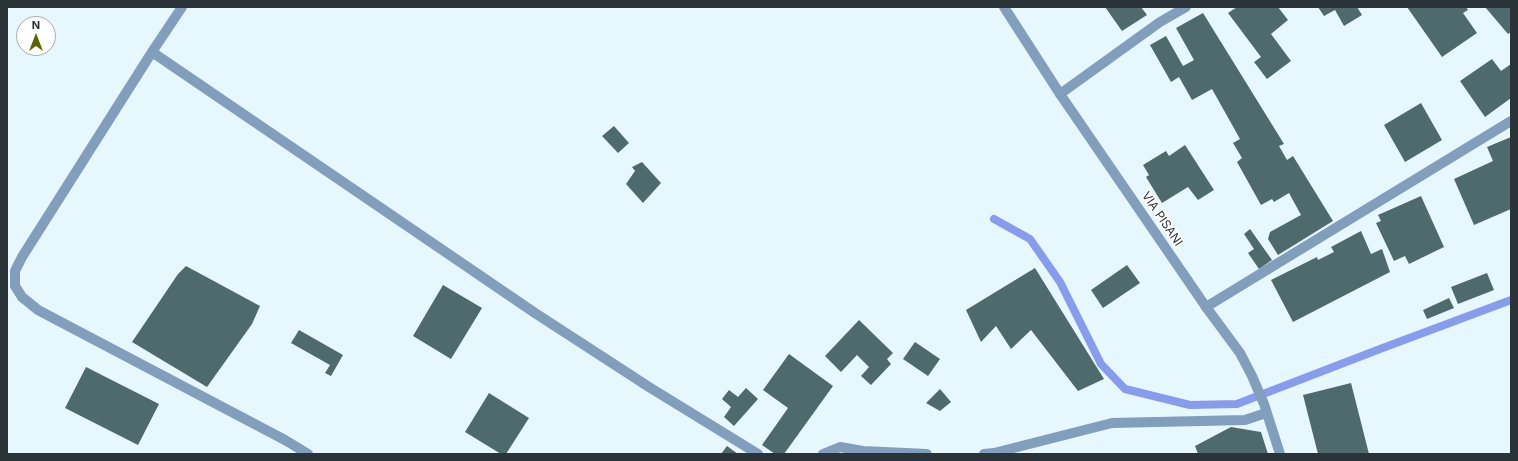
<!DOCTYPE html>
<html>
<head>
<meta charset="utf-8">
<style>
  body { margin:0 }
  #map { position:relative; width:1518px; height:461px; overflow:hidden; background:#e7f7fe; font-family:Inter,sans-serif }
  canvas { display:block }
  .frame { position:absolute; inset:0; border:8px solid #293338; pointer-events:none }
  .north { position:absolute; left:16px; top:16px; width:40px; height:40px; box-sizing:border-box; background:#fff; border:1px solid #a9adaf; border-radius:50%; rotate:0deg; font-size:11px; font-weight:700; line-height:16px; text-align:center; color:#293338 }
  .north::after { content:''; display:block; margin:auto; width:14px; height:18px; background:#5c6503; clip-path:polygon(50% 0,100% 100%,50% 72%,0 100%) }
</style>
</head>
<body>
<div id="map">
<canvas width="1518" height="461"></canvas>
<div class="frame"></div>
<div class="north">N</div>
</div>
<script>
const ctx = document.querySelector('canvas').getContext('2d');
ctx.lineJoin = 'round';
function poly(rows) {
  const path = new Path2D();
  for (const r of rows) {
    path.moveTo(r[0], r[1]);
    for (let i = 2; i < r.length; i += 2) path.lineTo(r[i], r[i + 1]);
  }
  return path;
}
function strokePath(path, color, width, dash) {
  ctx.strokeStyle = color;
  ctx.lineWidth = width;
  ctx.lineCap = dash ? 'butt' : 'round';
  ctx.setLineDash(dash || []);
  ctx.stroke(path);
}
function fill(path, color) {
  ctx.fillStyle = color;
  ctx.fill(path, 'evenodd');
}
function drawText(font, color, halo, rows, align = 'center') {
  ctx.font = font + ' Inter,sans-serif';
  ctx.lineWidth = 4;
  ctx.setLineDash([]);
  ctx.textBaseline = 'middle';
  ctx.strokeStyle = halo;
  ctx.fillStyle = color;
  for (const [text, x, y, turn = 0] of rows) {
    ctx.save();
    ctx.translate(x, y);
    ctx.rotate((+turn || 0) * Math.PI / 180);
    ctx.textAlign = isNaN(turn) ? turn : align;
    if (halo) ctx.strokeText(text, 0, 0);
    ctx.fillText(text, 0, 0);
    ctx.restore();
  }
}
strokePath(poly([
  [994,219,1030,239,1060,282,1101,364,1125,389,1190,405,1237,404,1380,349,1511,300]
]), '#879ced', 8);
fill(poly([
  [1105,7,1141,7,1147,15,1122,31],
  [1237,7,1278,7,1288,20,1271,34,1291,61,1267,79,1254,62,1261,57,1228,13],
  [1318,7,1357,7,1362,15,1344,26,1335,10,1324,16],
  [1407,7,1466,7,1468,10,1463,13,1477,33,1442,57],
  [1485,7,1511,7,1511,32,1508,34],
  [1203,13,1284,144,1279,146,1287,160,1293,156,1333,221,1278,255,1268,239,1270,232,1301,215,1289,193,1274,202,1272,199,1261,205,1237,162,1242,158,1233,143,1240,139,1212,89,1192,100,1179,77,1171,82,1150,45,1166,36,1183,66,1194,60,1176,28],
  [1492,59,1501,71,1511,64,1511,98,1485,117,1460,81],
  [1421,103,1442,140,1405,162,1384,125],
  [614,126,629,143,618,153,602,136],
  [1511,137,1511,209,1474,225,1454,179,1493,161,1487,147],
  [1185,145,1214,190,1198,200,1188,187,1162,203,1146,177,1149,175,1143,165,1166,151,1169,156],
  [642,162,661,183,643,203,626,184,635,171,632,167],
  [1421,196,1444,247,1409,264,1405,256,1394,261,1376,223,1381,221,1378,215],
  [1250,229,1272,260,1259,269,1248,253,1254,249,1244,234],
  [1361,231,1371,254,1382,249,1390,272,1293,322,1271,280,1317,257,1318,260,1334,252,1331,247],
  [1127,265,1140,283,1103,308,1091,290],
  [186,266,260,306,252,324,207,387,132,342,178,274],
  [1035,268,1104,379,1078,391,1031,330,1011,349,996,326,981,342,966,310],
  [1487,273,1494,290,1458,304,1451,287],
  [443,285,482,308,451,359,413,336],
  [1449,298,1454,308,1427,319,1423,310],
  [859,320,893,353,887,359,891,364,871,385,861,376,869,367,857,355,841,372,825,356],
  [299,330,343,355,331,376,325,373,330,365,291,343],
  [915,342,940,359,928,376,903,359],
  [789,354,833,386,784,454,775,454,762,445,788,408,763,390],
  [86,367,159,404,138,445,65,408],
  [1351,383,1369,454,1318,454,1303,395],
  [746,388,758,399,734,426,724,417,731,407,722,399,729,390,738,397],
  [940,389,951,402,940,411,926,403],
  [489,393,529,418,506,454,501,454,465,432],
  [1231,427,1261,432,1268,454,1198,454,1195,446],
  [727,446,738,454,721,454]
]), '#4e6a6d');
strokePath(poly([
  [182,7,152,52,22,257,15,271,15,286,22,297,38,310,285,440,308,454],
  [152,52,535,313,649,387,758,454],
  [1060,94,1160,22,1186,7],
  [1206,307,1511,121],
  [823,454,840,447,863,451,927,454],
  [984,454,994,453,1112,423,1245,420,1266,413]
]), '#819ebc', 10);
strokePath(poly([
  [1004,7,1060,94,1206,307,1240,353,1252,376,1264,404,1280,454]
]), '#819ebc', 10);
drawText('12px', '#293338', '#fff', [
  ["VIA PISANI",1162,219,56]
]);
</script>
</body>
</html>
